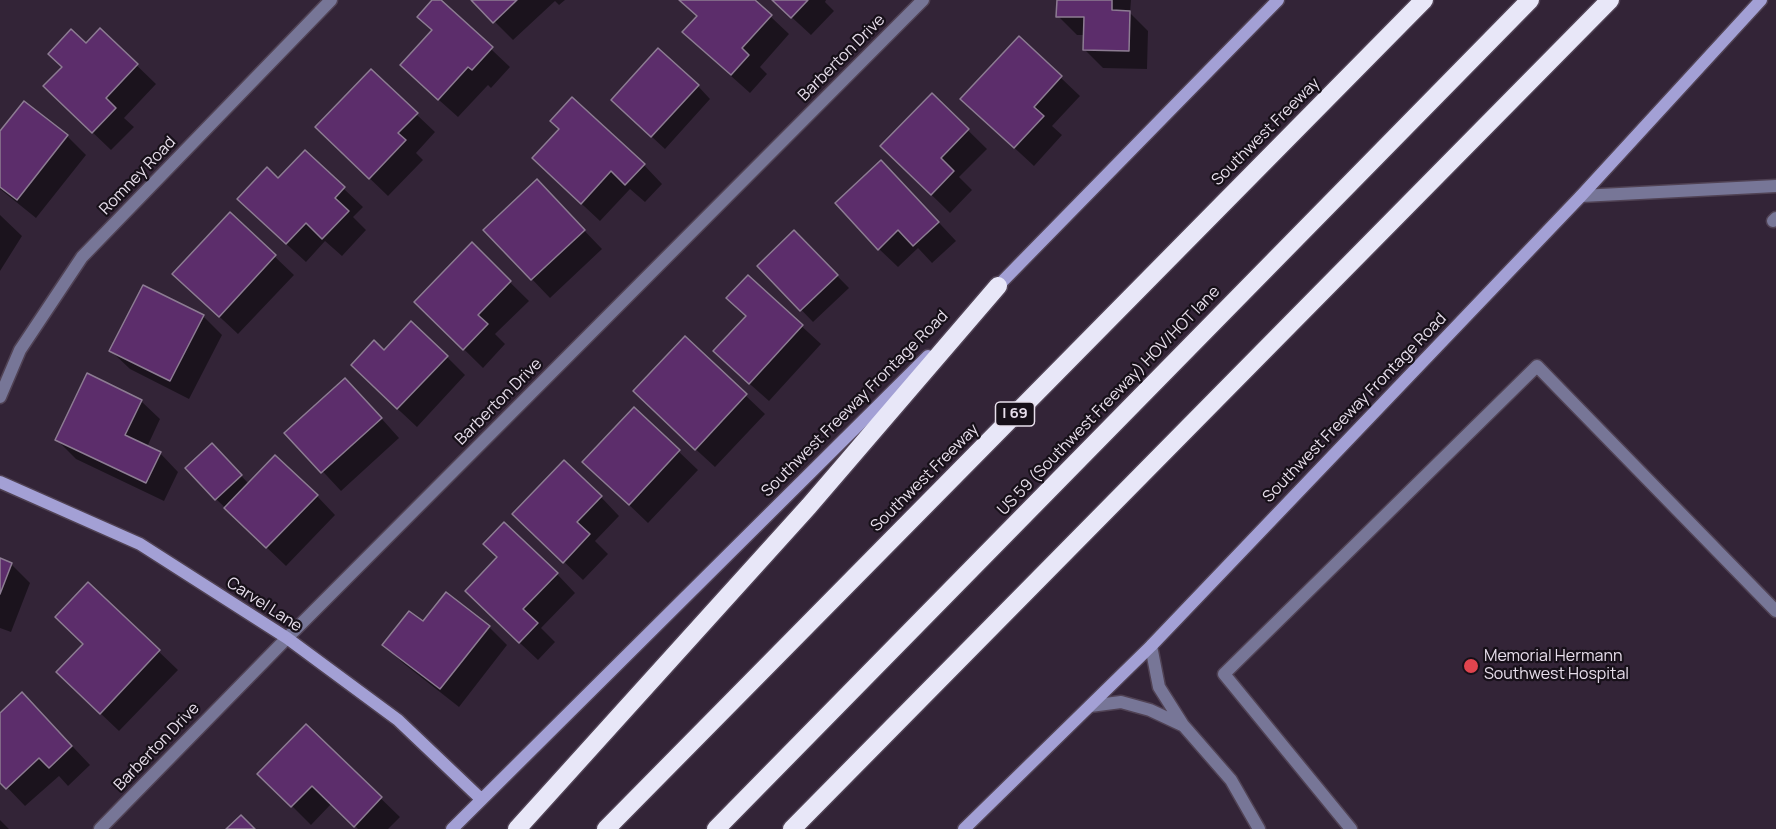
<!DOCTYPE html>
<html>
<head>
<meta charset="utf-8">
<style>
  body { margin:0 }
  canvas { display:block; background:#332437 }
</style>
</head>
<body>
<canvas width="1776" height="829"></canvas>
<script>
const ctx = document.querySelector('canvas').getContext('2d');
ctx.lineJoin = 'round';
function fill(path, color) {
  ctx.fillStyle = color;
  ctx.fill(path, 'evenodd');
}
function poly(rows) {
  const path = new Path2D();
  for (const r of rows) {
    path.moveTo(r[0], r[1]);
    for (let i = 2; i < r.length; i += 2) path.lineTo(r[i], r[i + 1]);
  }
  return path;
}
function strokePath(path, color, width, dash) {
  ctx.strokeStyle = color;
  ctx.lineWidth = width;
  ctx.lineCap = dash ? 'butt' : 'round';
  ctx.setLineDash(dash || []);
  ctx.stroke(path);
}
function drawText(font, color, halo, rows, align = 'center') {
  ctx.font = font + ' Manrope,sans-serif';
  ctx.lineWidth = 4.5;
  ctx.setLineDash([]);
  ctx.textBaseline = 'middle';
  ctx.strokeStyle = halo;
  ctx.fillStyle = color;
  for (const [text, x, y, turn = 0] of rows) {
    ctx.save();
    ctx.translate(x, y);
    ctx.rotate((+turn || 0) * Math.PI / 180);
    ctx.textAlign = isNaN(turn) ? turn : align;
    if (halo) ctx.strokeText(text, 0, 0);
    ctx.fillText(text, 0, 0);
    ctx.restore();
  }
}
fill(poly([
  [434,0,439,0,510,67,491,88,488,85,458,117,421,84,433,31,419,17],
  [473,0,565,0,559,5,555,1,513,40],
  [681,0,753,0,789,34,760,67,767,74,750,93,703,51,698,17],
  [773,0,826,0,825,2,834,11,811,35],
  [1058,0,1131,0,1130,13,1148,31,1147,69,1103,68,1085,50,1085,35,1077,35,1058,16],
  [100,30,156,84,124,118,134,127,111,150,64,105,86,45],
  [1019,38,1080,96,1052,126,1062,135,1034,166,981,117],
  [698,86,710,99,665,149,625,112],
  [932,95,987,149,959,177,972,190,950,213,900,164],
  [416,114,435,132,416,153,423,160,388,196,336,146],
  [0,133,67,136,86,155,36,218,0,189],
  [305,152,363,207,353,217,366,230,342,256,325,241,306,262,258,218,278,181],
  [644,165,662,184,645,202,630,189,600,221,553,177],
  [899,180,956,241,932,263,918,248,898,267,879,249],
  [555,200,602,249,550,298,485,230],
  [230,214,294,275,238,334,193,292],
  [0,215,22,236,0,271],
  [794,232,849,288,813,322,759,266],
  [472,245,529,301,495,334,505,344,483,368,416,302],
  [748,277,821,344,769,401,734,370,747,317],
  [203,316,222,335,189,399,130,369,111,351],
  [685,338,765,414,715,467,653,410],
  [384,352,447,357,465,375,417,427,371,384],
  [364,399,399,438,341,491,287,433],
  [141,401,160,419,147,447,160,453,178,472,164,501,76,459,57,440],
  [634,409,698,470,648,523,603,480],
  [224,458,249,484,317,496,335,515,286,566,216,499],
  [601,497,619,516,595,541,608,554,583,580,533,532],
  [0,560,11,564,30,583,11,632,0,628],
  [557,574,575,593,541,628,555,642,538,660,485,610],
  [88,584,178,670,119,731,77,691,85,644],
  [424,623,489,627,507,645,459,707,403,663,384,645],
  [41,713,90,765,68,786,59,776,25,806,0,780,0,715],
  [306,726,400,817,388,829,358,829,332,803,311,825,260,774],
  [0,820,9,829,0,829]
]), '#0007');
const building = poly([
  [432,0,441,0,493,47,472,70,468,67,438,100,400,65,432,30,417,17,432,0],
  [471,0,517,0,493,23,471,0],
  [679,0,755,0,772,15,742,48,749,55,731,75,682,32,697,16,679,0],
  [772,0,808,0,791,18,772,0],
  [1057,0,1112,0,1112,10,1130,11,1129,51,1083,50,1084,17,1056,17,1057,0],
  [100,28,138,64,106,98,116,108,92,133,43,86,62,67,48,54,71,29,86,43,100,28],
  [1019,36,1062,76,1034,107,1044,116,1014,148,960,99,1019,36],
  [658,48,699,85,651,137,611,100,658,48],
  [371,69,418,113,398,133,406,140,369,179,315,127,371,69],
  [932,93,969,129,941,158,954,171,931,195,880,146,932,93],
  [572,97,645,164,625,185,611,171,581,204,532,158,559,129,550,121,572,97],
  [24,101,68,135,17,200,0,187,0,131,24,101],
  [305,150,345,187,335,198,349,211,322,239,306,223,286,244,237,199,267,167,278,178,305,150],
  [881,160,939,222,913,246,898,230,878,250,835,203,881,160],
  [537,179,585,230,531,280,483,230,537,179],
  [230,212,276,255,219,317,172,274,230,212],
  [794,230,838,275,800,311,757,266,794,230],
  [472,242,511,281,478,315,488,324,463,350,414,302,472,242],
  [748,275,803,325,749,384,713,351,746,316,726,298,748,275],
  [143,285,204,315,170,381,109,351,143,285],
  [411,321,448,356,397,409,351,365,374,340,384,350,411,321],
  [685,336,747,394,695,450,633,391,685,336],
  [87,373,142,400,125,435,161,452,146,483,55,440,87,373],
  [345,378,382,418,321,473,284,433,345,378],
  [634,407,680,450,629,505,582,462,634,407],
  [212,443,242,475,215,500,185,468,212,443],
  [275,455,318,495,266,548,224,508,275,455],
  [564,460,602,496,577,522,590,534,563,563,512,514,564,460],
  [504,522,558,573,523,609,538,623,519,643,465,591,497,557,483,544,504,522],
  [0,558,12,563,0,594,0,558],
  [88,582,160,650,100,714,56,672,83,644,55,617,88,582],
  [446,592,490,626,440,689,382,645,409,611,423,621,446,592],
  [22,692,72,746,49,768,39,758,6,789,0,783,0,713,22,692],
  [306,724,382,797,354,827,312,786,291,807,257,774,306,724],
  [241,815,255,829,226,829,241,815]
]);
fill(building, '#5c2d6b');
strokePath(building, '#8d7c93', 1.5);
const lane = poly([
  [1581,196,1776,186],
  [1773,221,1776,218],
  [1151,646,1159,687,1183,725,1231,780,1259,829],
  [1090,706,1121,702,1150,710,1182,725],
  [1351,829,1224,674,1537,366,1776,611]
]);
const street = poly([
  [0,397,20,350,82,257,331,0],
  [100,829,287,638,923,0]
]);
const secondary = poly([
  [994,290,1278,0],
  [0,482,140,544,287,638,398,720,481,799],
  [452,829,928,356],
  [964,829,1151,646,1581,196,1761,0]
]);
const highway = poly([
  [517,829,809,506,998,286],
  [606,829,1424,0],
  [716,829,1530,0],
  [792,829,1610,0]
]);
strokePath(lane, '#504254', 15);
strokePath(street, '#504254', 15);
strokePath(secondary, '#504254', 15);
strokePath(highway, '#504254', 21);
strokePath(lane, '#777697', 12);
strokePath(street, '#777697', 12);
strokePath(secondary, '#a3a0d5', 12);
strokePath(highway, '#e8e7f8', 18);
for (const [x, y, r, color] of [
  [1471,666,8,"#e0444e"]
]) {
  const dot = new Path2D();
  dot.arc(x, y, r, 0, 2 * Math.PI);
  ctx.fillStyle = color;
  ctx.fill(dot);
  strokePath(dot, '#171019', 2);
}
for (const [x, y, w] of [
  [1015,414,39]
]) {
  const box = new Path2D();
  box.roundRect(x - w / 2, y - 12, w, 24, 4.5);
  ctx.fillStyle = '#171019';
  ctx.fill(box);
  strokePath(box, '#e8dfec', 1.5);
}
drawText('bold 15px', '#e8dfec', null, [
  ["I 69",1015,414]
]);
drawText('16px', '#e8dfec', '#171019', [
  ["Barberton Drive",842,58,-45],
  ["Southwest Freeway",1266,132,-45],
  ["Romney Road",138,176,-46],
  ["US 59 (Southwest Freeway) HOV/HOT lane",1109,401,-46],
  ["Barberton Drive",499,402,-45],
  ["Southwest Freeway Frontage Road",855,404,-45],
  ["Southwest Freeway Frontage Road",1355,408,-46],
  ["Southwest Freeway",925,478,-45],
  ["Carvel Lane",264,605,33],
  ["Barberton Drive",157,747,-46]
]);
drawText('16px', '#e8dfec', '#171019', [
  ["Memorial Hermann",1484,657],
  ["Southwest Hospital",1484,675]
], 'left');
</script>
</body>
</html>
